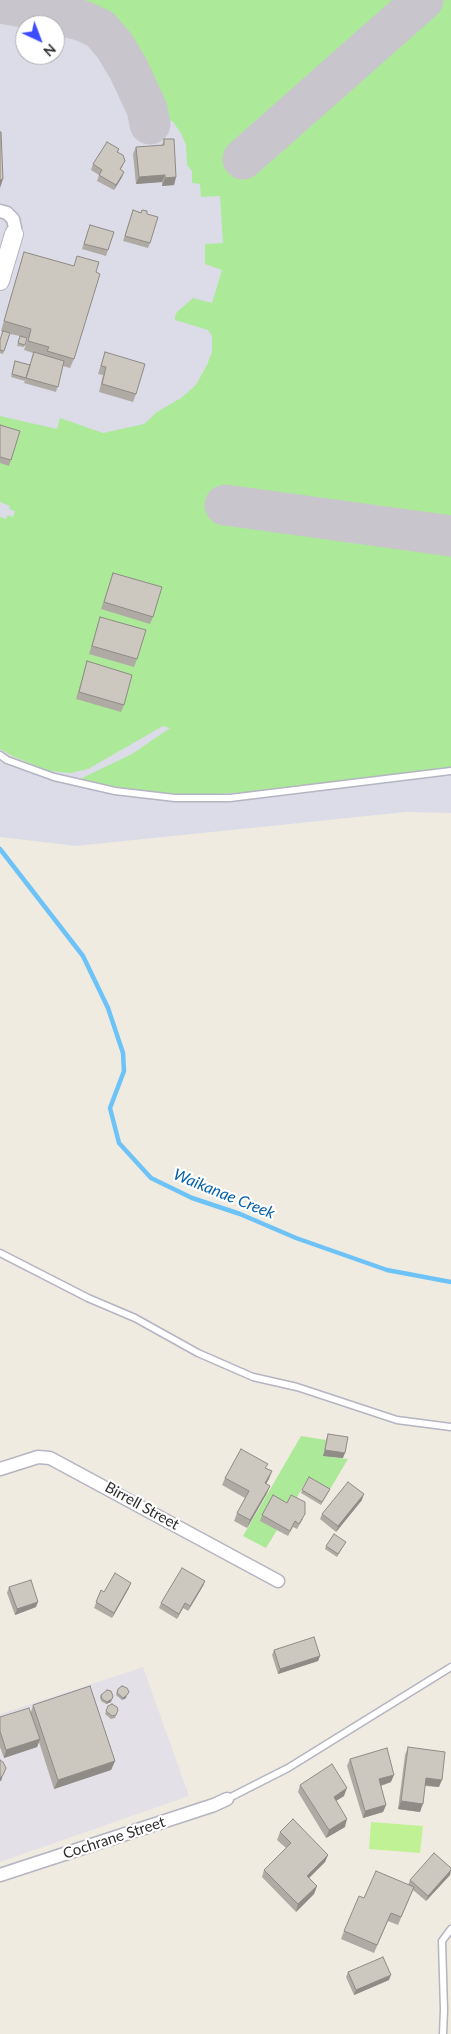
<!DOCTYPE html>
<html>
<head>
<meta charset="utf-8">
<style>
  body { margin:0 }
  #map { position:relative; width:451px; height:2034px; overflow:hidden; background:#f0ebe0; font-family:Lato,sans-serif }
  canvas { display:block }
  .north { position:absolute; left:15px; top:15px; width:50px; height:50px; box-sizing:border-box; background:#fff; border:1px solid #ababab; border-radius:50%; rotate:137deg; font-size:14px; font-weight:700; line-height:20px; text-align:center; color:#2e2e2e }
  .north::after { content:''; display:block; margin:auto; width:18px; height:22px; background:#3d4cff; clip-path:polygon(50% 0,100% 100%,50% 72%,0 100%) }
</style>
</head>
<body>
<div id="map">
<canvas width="451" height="2034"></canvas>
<div class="north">N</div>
</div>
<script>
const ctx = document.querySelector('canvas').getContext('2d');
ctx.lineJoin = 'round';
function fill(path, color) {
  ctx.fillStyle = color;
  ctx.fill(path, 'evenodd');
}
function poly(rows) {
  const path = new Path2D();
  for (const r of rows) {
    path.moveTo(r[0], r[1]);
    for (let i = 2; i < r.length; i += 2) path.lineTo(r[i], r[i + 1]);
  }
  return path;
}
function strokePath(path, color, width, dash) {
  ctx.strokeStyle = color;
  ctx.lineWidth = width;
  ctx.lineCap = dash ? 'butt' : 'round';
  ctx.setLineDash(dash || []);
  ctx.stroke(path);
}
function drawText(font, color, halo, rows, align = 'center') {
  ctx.font = font + ' Lato,sans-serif';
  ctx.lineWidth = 4.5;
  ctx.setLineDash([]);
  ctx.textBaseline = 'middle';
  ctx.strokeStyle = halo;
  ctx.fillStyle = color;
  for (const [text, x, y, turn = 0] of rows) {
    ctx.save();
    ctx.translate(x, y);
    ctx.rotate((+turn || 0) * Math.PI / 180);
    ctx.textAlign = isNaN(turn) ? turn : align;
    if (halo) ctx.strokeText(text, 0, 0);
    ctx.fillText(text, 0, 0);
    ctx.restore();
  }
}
fill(poly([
  [143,1667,189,1796,0,1862,0,1714]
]), '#e3e0e8');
fill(poly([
  [0,0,451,0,451,813,406,812,76,846,0,837],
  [25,25,55,25,55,55,25,55]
]), '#dbdce8');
fill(poly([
  [11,0,451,0,451,768,250,792,202,795,157,793,111,786,80,779,132,754,170,728,163,726,88,769,70,773,49,771,12,756,0,749,0,517,6,519,8,515,13,517,15,511,9,509,10,506,0,502,0,416,57,429,60,418,103,433,144,424,157,412,181,398,196,385,207,365,212,352,212,336,208,330,175,320,175,316,177,312,193,298,212,303,222,270,205,264,205,244,223,243,220,196,201,197,200,184,192,183,192,171,187,165,186,145,181,133,173,122,161,115,148,96,121,45,106,28,90,19,64,10],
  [301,1436,326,1440,323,1456,348,1459,329,1491,308,1479,266,1548,243,1536]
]), '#ace999');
fill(poly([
  [371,1822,423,1826,420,1853,369,1849]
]), '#c0f194');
strokePath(poly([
  [0,849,83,956,108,1008,123,1053,124,1071,110,1108,119,1143,151,1178,192,1198,240,1214,296,1238,387,1270,451,1282]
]), '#6dc3f8', 4.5);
strokePath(poly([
  [0,3,41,10,83,21,100,29,114,45,128,68,147,109,150,124],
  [243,159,423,0],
  [225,505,451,536]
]), '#c8c6cc', 41);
const lane = poly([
  [0,755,7,760,54,777,115,791,175,798,230,798,451,771],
  [0,1253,88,1298,135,1318,198,1353,253,1377,297,1387,397,1420,451,1427],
  [227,1799,288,1768,451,1667],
  [443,2034,444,2010,442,1941,451,1929]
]);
const street = poly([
  [0,211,7,213,13,219,15,228,14,234],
  [0,1469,38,1457,50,1458,278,1581],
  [0,1875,214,1805,227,1799]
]);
const secondary = poly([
  [0,281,14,234]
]);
strokePath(lane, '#b4b4c2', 9);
strokePath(street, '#b4b4c2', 15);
strokePath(secondary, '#b4b4c2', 20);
strokePath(lane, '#fff', 6);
strokePath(street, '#fff', 12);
strokePath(secondary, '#fff', 18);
fill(poly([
  [164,139,176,177,174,185,162,186,162,182,136,184,133,154,136,147,162,145],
  [119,149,118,152,123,166,120,170,124,172,122,177,114,190,97,181,99,175,91,170,93,164],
  [133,210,147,214,150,243,148,248,123,241],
  [88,230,108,250,106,256,82,249],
  [24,252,74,266,77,256,74,359,70,368,63,366,56,392,24,383,27,375,25,381,11,377,15,361,30,365,33,353,24,350,28,338,27,338,24,347,17,346,20,336,10,334,3,354,0,353,0,340,3,332,1,331],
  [105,352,136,394,133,402,99,392,103,375,98,374],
  [0,425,11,460,9,466,0,463],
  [113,573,153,617,150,624,101,609],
  [100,617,137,659,134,667,89,654],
  [87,661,124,705,121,712,76,699],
  [328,1434,343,1458,323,1456,326,1440],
  [266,1468,272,1471,266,1484,270,1486,267,1493,247,1528,234,1521,237,1513,245,1498,222,1485,225,1478],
  [302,1490,329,1491,321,1505,301,1493],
  [362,1500,336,1532,320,1519,322,1514],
  [287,1503,303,1519,297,1529,293,1527,288,1536,260,1521,262,1515],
  [346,1542,337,1557,325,1549,326,1546],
  [205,1581,203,1586,188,1611,183,1608,177,1619,159,1608,161,1603],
  [9,1587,36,1607,15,1615,7,1593],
  [129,1588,112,1618,94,1608,101,1590,104,1592],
  [274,1650,320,1656,318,1661,278,1674,272,1655],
  [118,1689,126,1698,122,1700,116,1695],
  [101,1695,111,1702,106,1704,101,1701,100,1697],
  [33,1705,115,1761,111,1770,54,1789,39,1742,37,1747,4,1758,0,1747,0,1717,31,1712],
  [108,1706,117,1713,115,1718,111,1719,105,1714],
  [408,1747,439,1787,425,1786,420,1812,398,1809,405,1755],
  [350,1759,391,1782,381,1786,386,1805,383,1812,363,1818,347,1766],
  [300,1785,344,1796,336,1801,345,1827,326,1838,298,1792],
  [280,1832,328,1855,325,1862,309,1878,317,1886,314,1894,296,1912,262,1877,264,1870,286,1848,277,1840],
  [451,1868,450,1875,426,1901,413,1890,398,1925,388,1921,374,1953,341,1939,344,1931,364,1898,408,1885,410,1880],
  [348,1972,389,1980,354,1995,346,1977]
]), '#afaba4');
fill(poly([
  [124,172,122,177,114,190,116,185],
  [165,175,162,182,136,184,139,177],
  [176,177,174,185,162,186,165,178],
  [3,179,0,188,0,180],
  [325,1450,345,1453,343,1458,323,1456],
  [272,1471,269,1479,262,1491,265,1483],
  [270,1486,267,1493,247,1528,250,1520],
  [364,1494,362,1500,336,1532,338,1526],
  [205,1581,203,1586,188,1611,190,1606],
  [131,1583,129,1588,112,1618,114,1613],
  [38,1602,36,1607,15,1615,17,1609],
  [185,1603,183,1608,177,1619,179,1614],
  [320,1656,318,1661,278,1674,280,1669],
  [127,1695,126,1698,122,1700,123,1698],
  [112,1699,111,1702,106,1704,107,1702],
  [40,1739,37,1747,4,1758,6,1750],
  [115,1761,111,1770,54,1789,58,1780],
  [3,1775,1,1781,0,1781,0,1778],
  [394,1775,391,1782,376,1787,379,1779],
  [426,1778,442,1780,439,1787,423,1785],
  [347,1788,344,1796,331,1804,334,1797],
  [401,1801,423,1804,420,1812,398,1809],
  [386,1805,383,1812,363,1818,365,1811],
  [347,1819,345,1827,326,1838,329,1830],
  [328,1855,325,1862,304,1883,307,1876],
  [451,1870,450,1875,426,1901,428,1896],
  [317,1886,314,1894,296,1912,298,1904],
  [391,1975,389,1980,354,1995,356,1990]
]), '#8f8b86');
const building = poly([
  [0,132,1,132,3,179,0,180,0,132],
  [164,139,174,139,176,177,165,178,165,175,139,177,136,147,164,145,164,139],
  [107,142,119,149,117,152,123,155,125,161,120,169,124,172,116,185,99,175,102,170,93,164,107,142],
  [133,210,141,213,142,210,147,211,147,214,158,217,150,243,125,236,133,210],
  [90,225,114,232,108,250,84,244,90,225],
  [24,252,74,266,77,256,99,262,96,272,100,274,74,359,47,351,49,347,28,341,31,329,4,321,24,252],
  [3,331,10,333,4,351,0,350,0,340,3,331],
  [20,336,27,338,25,345,18,343,20,336],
  [34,352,64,361,58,387,26,378,34,352],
  [105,352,145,364,136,394,102,384,106,367,101,366,105,352],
  [15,361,30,365,26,378,12,374,15,361],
  [0,425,20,431,11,460,0,457,0,425],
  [113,573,162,587,153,617,104,602,113,573],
  [100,617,146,630,137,659,92,646,100,617],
  [87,661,132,675,124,705,79,692,87,661],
  [328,1434,348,1437,345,1453,325,1450,328,1434],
  [241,1449,268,1464,265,1468,272,1471,265,1483,270,1486,250,1520,237,1513,249,1491,225,1478,241,1449],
  [309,1477,330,1489,322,1502,302,1490,309,1477],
  [348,1482,364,1494,338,1526,322,1514,348,1482],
  [273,1495,287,1503,291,1495,305,1502,305,1514,299,1524,295,1521,290,1531,262,1515,273,1495],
  [334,1534,346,1542,338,1554,326,1546,334,1534],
  [182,1568,205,1581,190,1606,185,1603,179,1614,161,1603,182,1568],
  [115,1573,131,1583,114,1613,96,1602,101,1590,104,1592,115,1573],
  [31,1580,38,1602,17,1609,9,1587,31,1580],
  [314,1637,320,1656,280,1669,274,1650,314,1637],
  [90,1686,115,1761,58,1780,33,1705,90,1686],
  [122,1686,127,1688,129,1692,127,1695,123,1698,117,1693,118,1689,122,1686],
  [107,1690,111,1691,113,1696,112,1699,107,1702,102,1699,101,1695,107,1690],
  [112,1704,117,1707,118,1710,116,1715,112,1716,106,1711,108,1706,112,1704],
  [29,1708,40,1739,6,1750,0,1731,0,1717,29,1708],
  [408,1747,445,1752,442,1780,426,1778,423,1804,401,1801,408,1747],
  [387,1748,394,1775,379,1779,386,1805,365,1811,350,1759,387,1748],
  [0,1760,3,1762,6,1768,3,1775,0,1778,0,1760],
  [332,1764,347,1788,334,1797,347,1819,329,1830,300,1785,332,1764],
  [293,1819,328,1855,307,1876,317,1886,298,1904,264,1870,291,1843,280,1832,293,1819],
  [434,1853,451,1868,451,1870,428,1896,410,1880,434,1853],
  [376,1871,414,1887,401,1917,391,1913,377,1945,344,1931,359,1896,364,1898,376,1871],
  [383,1957,391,1975,356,1990,348,1972,383,1957]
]);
fill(building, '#ccc7bf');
strokePath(building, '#8f8b86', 1);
drawText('15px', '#2e2e2e', '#fff', [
  ["Birrell Street",142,1506,29],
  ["Cochrane Street",114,1838,-18]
]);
drawText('italic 16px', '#045fac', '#fff', [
  ["Waikanae Creek",224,1194,22]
]);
</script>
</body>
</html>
